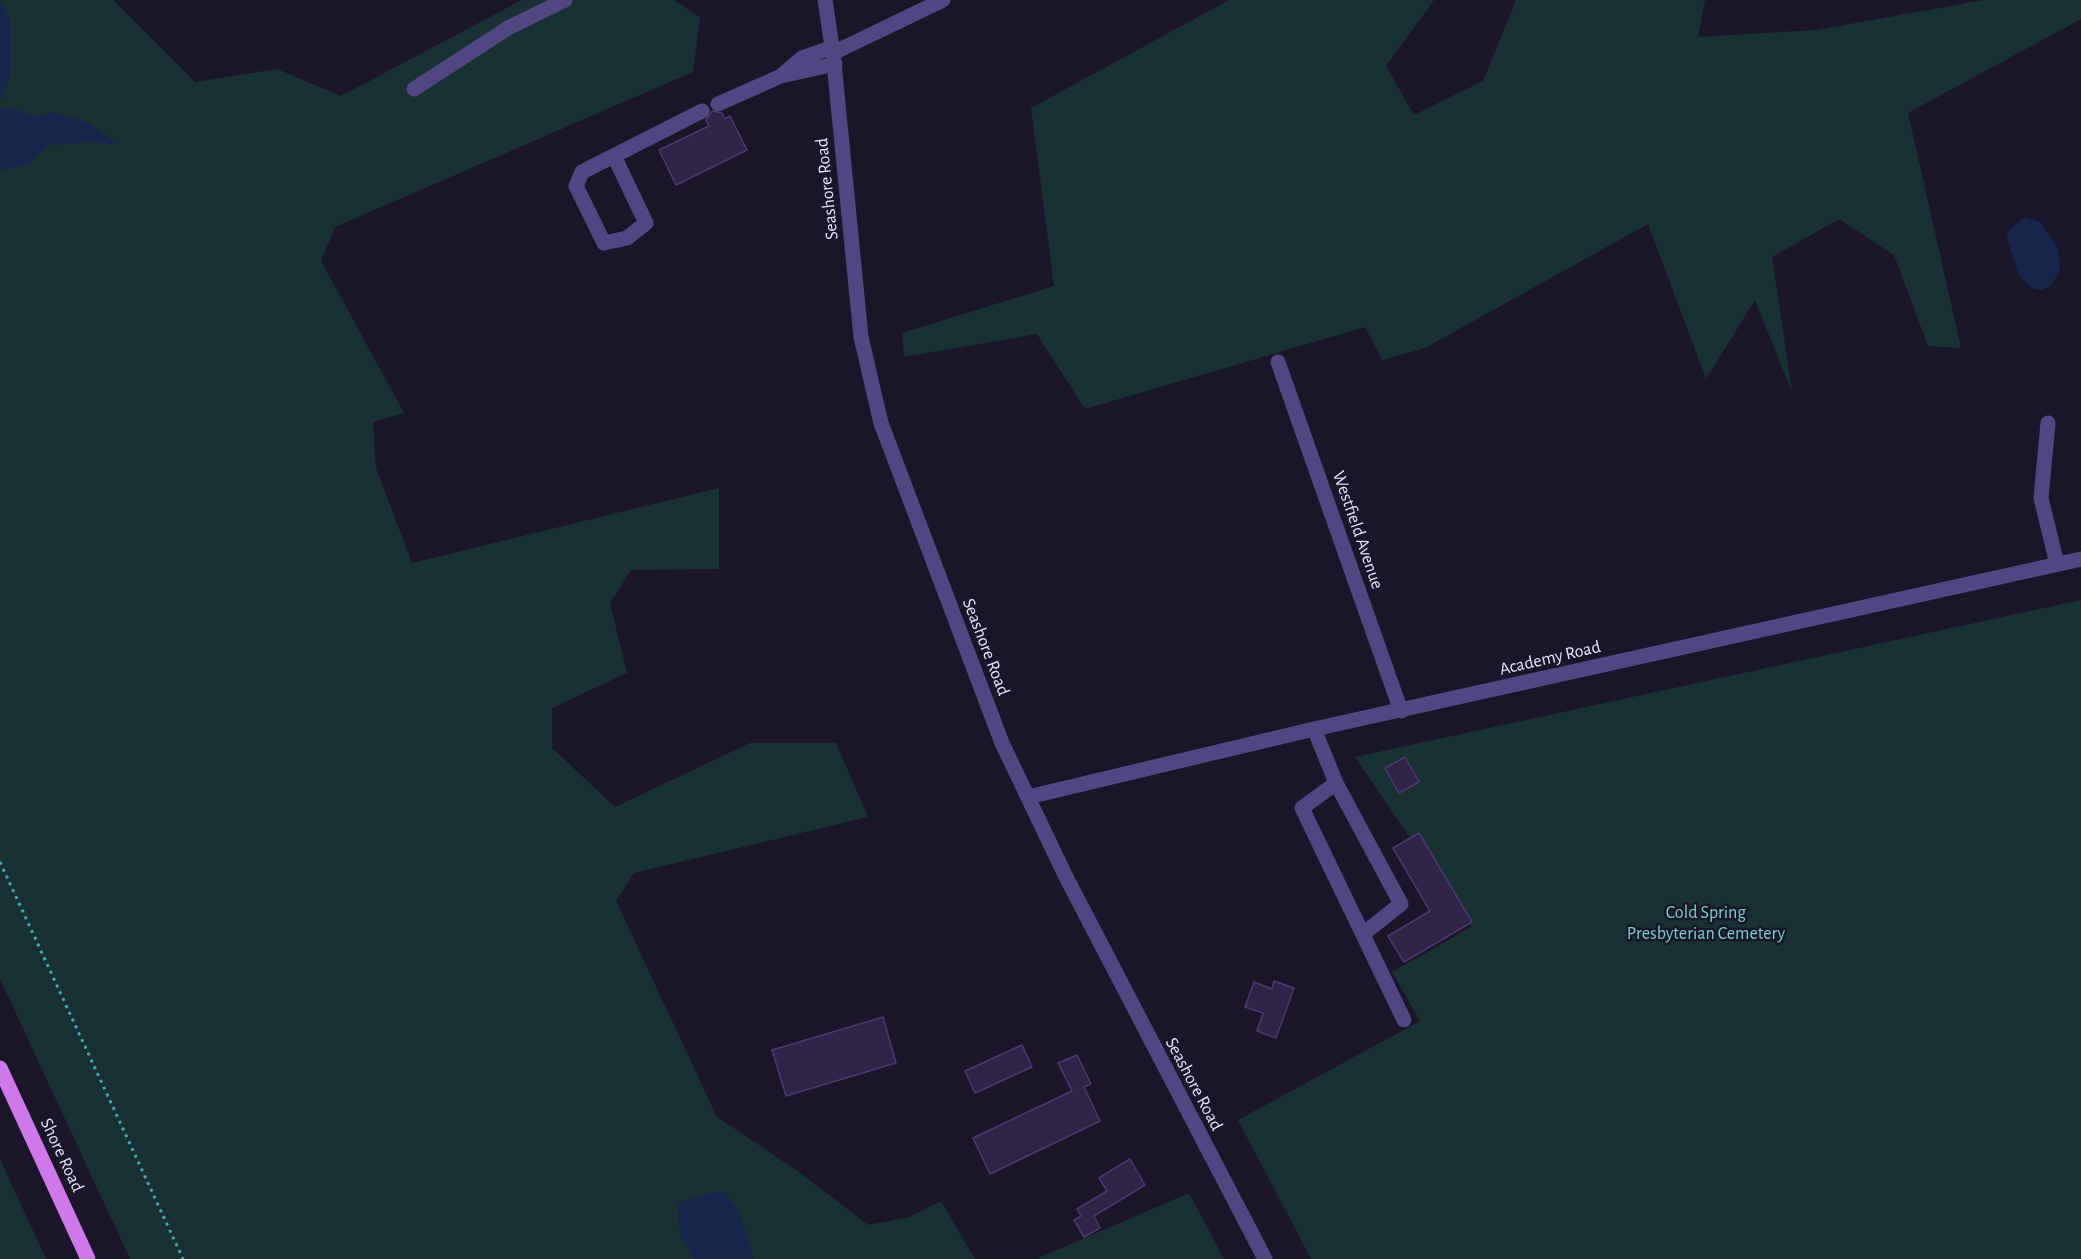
<!DOCTYPE html>
<html>
<head>
<meta charset="utf-8">
<style>
  body { margin:0 }
  canvas { display:block; background:#1b152a }
</style>
</head>
<body>
<canvas width="2081" height="1259"></canvas>
<script>
const ctx = document.querySelector('canvas').getContext('2d');
ctx.lineJoin = 'round';
function fill(path, color) {
  ctx.fillStyle = color;
  ctx.fill(path, 'evenodd');
}
function poly(rows) {
  const path = new Path2D();
  for (const r of rows) {
    path.moveTo(r[0], r[1]);
    for (let i = 2; i < r.length; i += 2) path.lineTo(r[i], r[i + 1]);
  }
  return path;
}
function strokePath(path, color, width, dash) {
  ctx.strokeStyle = color;
  ctx.lineWidth = width;
  ctx.lineCap = dash ? 'butt' : 'round';
  ctx.setLineDash(dash || []);
  ctx.stroke(path);
}
function drawText(font, color, halo, rows, align = 'center') {
  ctx.font = font + ' "Alegreya Sans",sans-serif';
  ctx.lineWidth = 5;
  ctx.setLineDash([]);
  ctx.textBaseline = 'middle';
  ctx.strokeStyle = halo;
  ctx.fillStyle = color;
  for (const [text, x, y, turn = 0] of rows) {
    ctx.save();
    ctx.translate(x, y);
    ctx.rotate((+turn || 0) * Math.PI / 180);
    ctx.textAlign = isNaN(turn) ? turn : align;
    if (halo) ctx.strokeText(text, 0, 0);
    ctx.fillText(text, 0, 0);
    ctx.restore();
  }
}
fill(poly([
  [0,0,113,0,195,82,277,69,341,96,522,0,674,0,700,17,693,72,335,227,321,261,404,413,373,422,376,468,412,563,719,488,719,569,631,570,610,603,627,673,552,708,552,748,615,807,750,743,836,743,868,817,634,873,616,901,717,1117,799,1172,868,1225,910,1217,941,1201,975,1259,130,1259,0,979],
  [1229,0,1434,0,1386,66,1414,115,1483,81,1516,0,1705,0,1698,37,1816,30,1984,0,2081,0,2081,19,1908,113,1961,348,1928,346,1894,255,1839,219,1772,257,1792,392,1755,300,1706,379,1648,224,1425,348,1382,360,1365,327,1085,409,1037,334,904,357,902,333,1054,286,1031,108],
  [2081,600,2081,1259,1311,1259,1238,1120,1420,1021,1392,972,1471,927,1355,757],
  [0,1159,46,1259,0,1259],
  [1189,1193,1224,1259,1036,1259]
]), '#193133');
fill(poly([
  [0,1,10,18,10,78,0,101],
  [7,107,37,117,55,112,89,123,117,144,91,142,48,145,29,164,0,170,0,109],
  [2025,217,2040,222,2058,248,2060,267,2058,275,2049,287,2041,290,2032,288,2019,276,2007,239,2008,231],
  [713,1192,724,1192,738,1210,754,1259,694,1259,680,1236,678,1203]
]), '#17254c');
const building = poly([
  [712,111,722,113,725,119,730,116,747,150,676,185,659,150,709,126,706,120,712,111],
  [1405,757,1419,782,1399,793,1385,768,1405,757],
  [1419,833,1472,922,1404,962,1388,936,1430,911,1393,848,1419,833],
  [1274,981,1294,988,1276,1038,1257,1031,1263,1013,1245,1007,1254,982,1272,989,1274,981],
  [883,1017,896,1063,786,1096,772,1050,883,1017],
  [1022,1045,1032,1067,975,1093,965,1071,1022,1045],
  [1077,1055,1091,1084,1084,1087,1100,1121,990,1174,973,1138,1072,1091,1058,1063,1077,1055],
  [1130,1159,1145,1185,1094,1216,1100,1228,1084,1237,1074,1220,1081,1216,1077,1209,1107,1191,1099,1178,1130,1159]
]);
fill(building, '#302448');
strokePath(building, '#4b3971', 1.5);
strokePath(poly([
  [0,862,183,1259]
]), '#42a8af', 3, [3, 4.5]);
strokePath(poly([
  [825,0,833,53,861,337,881,423,1002,743,1066,877,1265,1259],
  [833,53,943,0],
  [781,76,802,58,833,47],
  [414,89,508,28,565,0],
  [718,104,781,76,835,64],
  [614,156,646,223,627,238,604,243,576,186,582,172,702,111],
  [1278,362,1401,711],
  [2048,423,2041,498,2057,564],
  [1314,729,1336,783,1401,904,1363,934],
  [1336,783,1302,808,1404,1020],
  [1028,797,1314,729,2081,559]
]), '#504782', 15);
strokePath(poly([
  [0,1068,88,1259]
]), '#cf78ec', 15);
drawText('18px', '#e8e2fb', '#1b152a', [
  ["Seashore Road",827,189,-96],
  ["Westfield Avenue",1358,530,71],
  ["Seashore Road",986,647,69],
  ["Academy Road",1550,658,-13],
  ["Seashore Road",1194,1084,62],
  ["Shore Road",62,1155,65]
]);
drawText('18px', '#76d3c7', '#1b152a', [
  ["Cold Spring",1706,913],
  ["Presbyterian Cemetery",1706,934]
]);
</script>
</body>
</html>
